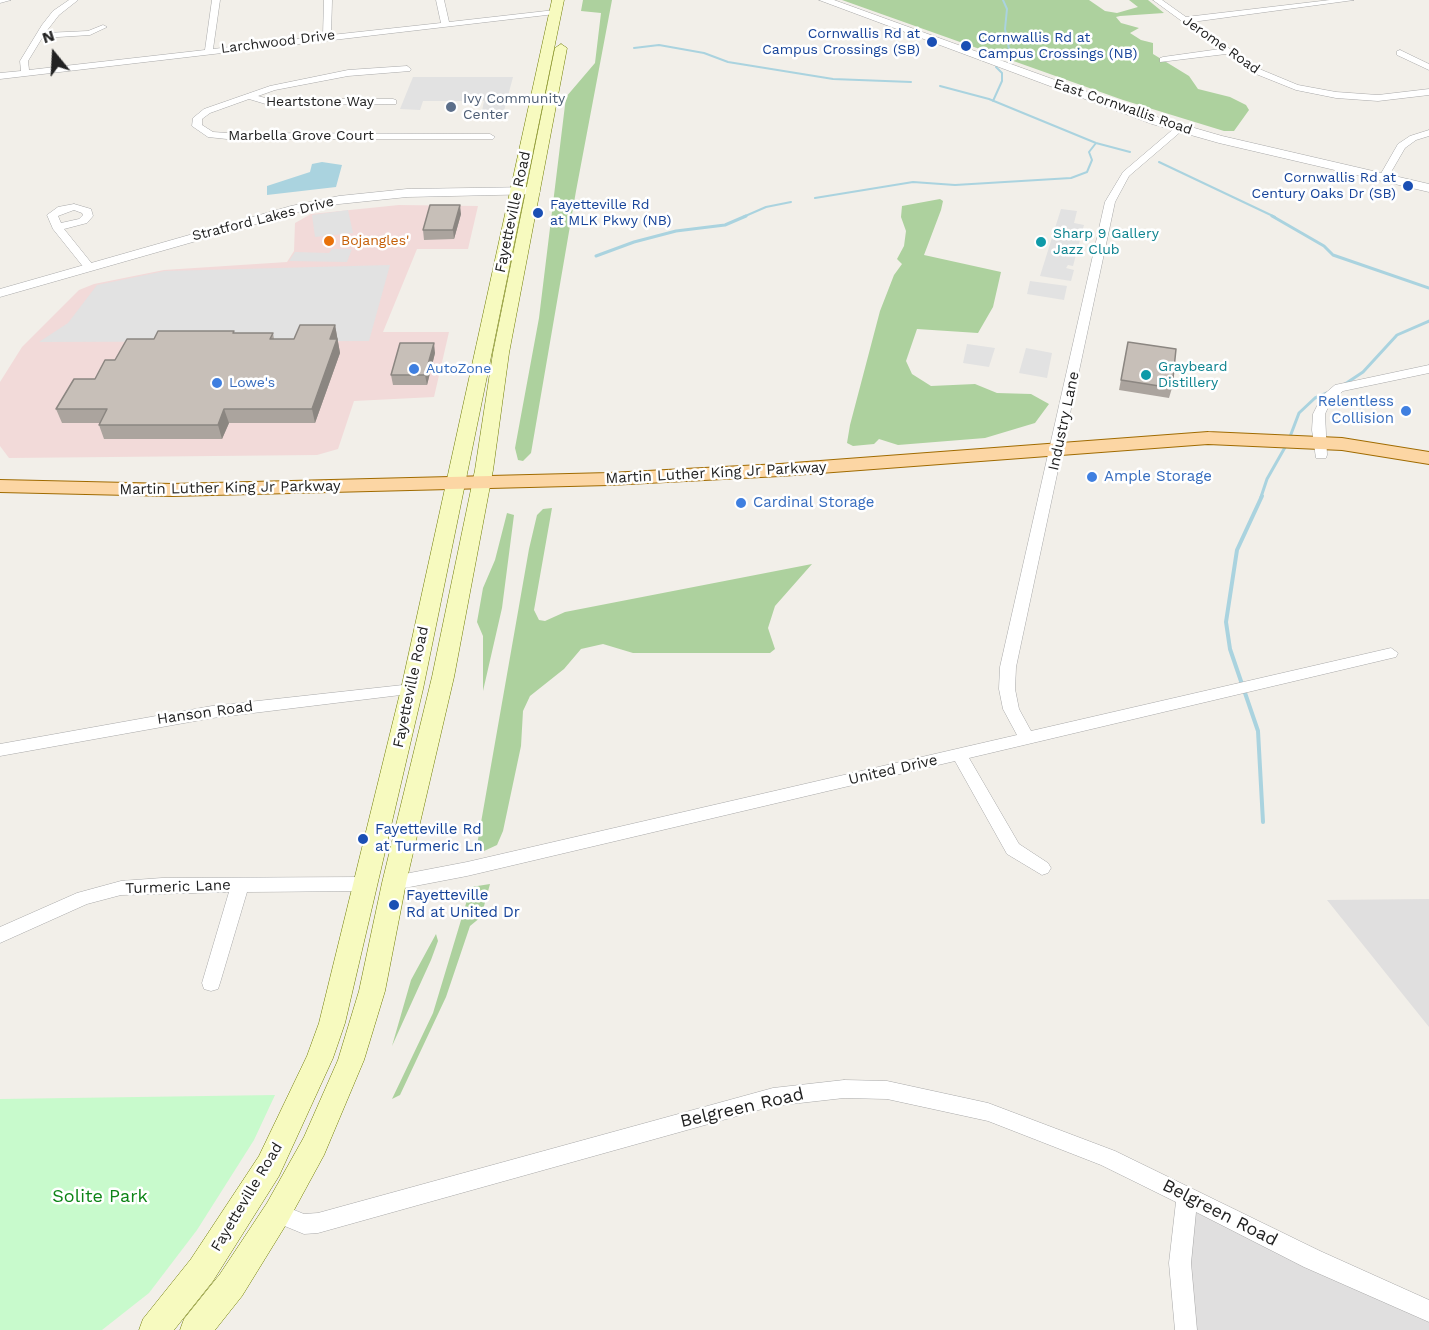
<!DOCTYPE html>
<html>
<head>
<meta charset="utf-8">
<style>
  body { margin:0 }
  #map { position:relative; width:1429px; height:1330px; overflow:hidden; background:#f2efe9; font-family:"Work Sans",sans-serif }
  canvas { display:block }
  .north { position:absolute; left:24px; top:24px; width:60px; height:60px; -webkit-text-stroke:4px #fff; paint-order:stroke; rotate:342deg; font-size:16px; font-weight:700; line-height:24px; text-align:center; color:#222 }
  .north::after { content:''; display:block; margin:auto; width:21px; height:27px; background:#222; clip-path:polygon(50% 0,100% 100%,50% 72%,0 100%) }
</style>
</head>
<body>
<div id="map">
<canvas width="1429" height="1330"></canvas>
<div class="north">N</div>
</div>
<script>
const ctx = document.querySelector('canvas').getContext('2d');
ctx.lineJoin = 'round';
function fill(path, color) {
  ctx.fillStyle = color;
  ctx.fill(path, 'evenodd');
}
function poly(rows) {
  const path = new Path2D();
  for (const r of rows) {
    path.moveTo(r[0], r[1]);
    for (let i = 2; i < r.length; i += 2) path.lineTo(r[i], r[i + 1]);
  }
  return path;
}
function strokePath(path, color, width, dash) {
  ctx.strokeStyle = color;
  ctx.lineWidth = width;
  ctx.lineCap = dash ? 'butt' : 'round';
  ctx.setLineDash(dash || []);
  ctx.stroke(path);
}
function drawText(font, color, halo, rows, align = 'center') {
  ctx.font = font + ' "Work Sans",sans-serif';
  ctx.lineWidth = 5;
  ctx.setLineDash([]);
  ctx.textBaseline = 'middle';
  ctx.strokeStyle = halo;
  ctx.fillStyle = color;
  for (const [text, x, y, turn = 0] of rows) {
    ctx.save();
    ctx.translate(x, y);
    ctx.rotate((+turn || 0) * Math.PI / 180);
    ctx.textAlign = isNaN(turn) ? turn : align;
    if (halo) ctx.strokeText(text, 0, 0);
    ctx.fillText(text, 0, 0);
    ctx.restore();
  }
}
fill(poly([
  [1429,899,1429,1027,1327,900],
  [1176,1200,1429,1302,1429,1330,1188,1330]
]), '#e0dfdf');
fill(poly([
  [399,205,478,206,468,249,417,249,383,332,449,332,434,397,354,401,338,449,317,455,9,458,0,446,0,382,22,347,79,290,94,284,164,270,287,262,294,251,295,223,311,214]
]), '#f2dad9');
fill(poly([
  [583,0,612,0,576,191,531,453,523,461,518,460,515,448,539,318,566,97,595,63,601,13,581,11],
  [842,0,1089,0,1105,11,1117,13,1138,7,1129,0,1148,0,1164,13,1120,16,1116,17,1121,23,1139,28,1130,33,1141,40,1153,43,1153,54,1189,76,1198,89,1230,97,1246,105,1249,110,1234,131,1224,131,1123,100],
  [940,199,943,201,941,210,924,255,1001,272,993,307,978,333,917,329,906,361,912,374,931,386,975,384,997,393,1031,394,1049,404,1035,423,985,438,898,445,879,439,874,444,853,446,847,443,850,425,880,311,894,275,902,264,897,259,904,246,906,231,901,217,902,206],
  [552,508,534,610,539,620,545,621,565,612,812,564,775,606,768,628,775,649,770,653,633,653,603,644,581,649,564,669,530,696,523,711,521,746,503,831,497,845,484,851,476,851,529,549,537,515,543,509],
  [507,513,514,515,502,608,483,691,483,636,477,622,483,588,495,560],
  [490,884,481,917,470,926,446,997,400,1095,392,1099,433,1013,471,887],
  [436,934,438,941,431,960,392,1046,411,980]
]), '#add19e');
fill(poly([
  [275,1095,254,1140,197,1230,149,1293,102,1330,0,1330,0,1099]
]), '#c8facc');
fill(poly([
  [413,77,513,77,504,111,482,111,484,101,423,101,420,110,400,109],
  [1061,209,1077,211,1074,223,1084,225,1073,266,1068,265,1066,268,1074,270,1071,281,1040,276],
  [348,210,353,233,315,237,312,215],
  [332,249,352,249,347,262,289,261,295,252,329,253],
  [390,265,369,341,39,342,68,323,97,285,165,271],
  [1030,281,1067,286,1064,300,1027,294],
  [967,344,995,348,989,367,963,363],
  [1026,348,1052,353,1047,378,1019,373]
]), '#e2e2e2');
fill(poly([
  [322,162,342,165,336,187,267,195,267,186,310,172,312,164]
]), '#aad3df');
strokePath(poly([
  [634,48,659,45,704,53,728,62,833,79,911,82],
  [999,56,1009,49,1005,29,1007,9,1003,0],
  [940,86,989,99,1096,143,1130,152],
  [993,101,1002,81,1002,73,996,67],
  [1159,162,1275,217],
  [815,198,913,182,955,185,1071,178,1087,172,1092,160,1089,152,1096,143],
  [743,217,766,207,791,202]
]), '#aad3df', 2);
strokePath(poly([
  [1272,216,1324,246,1333,255,1429,288],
  [596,256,634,242,676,231,725,225,746,216],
  [1345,384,1363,372,1397,335,1429,321],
  [1261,497,1267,479,1288,442,1299,413,1315,398,1327,393]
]), '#aad3df', 3);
strokePath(poly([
  [1262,496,1237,550,1226,622,1230,649,1258,731,1263,822]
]), '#aad3df', 4);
const minor = poly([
  [0,0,11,0,0,3,0,0],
  [69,0,78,0,59,15,45,33,88,31,103,25,107,27,90,35,42,38,28,61,29,70,205,50,212,0,220,0,213,49,323,36,324,0,332,0,331,35,441,23,436,0,444,0,449,22,555,10,559,12,555,14,0,79,0,73,21,71,20,61,42,25,53,11,69,0],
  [1153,0,1162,0,1186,17,1330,0,1354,0,1192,22,1257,68,1298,85,1336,92,1378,95,1429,89,1429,95,1378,101,1336,98,1296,90,1251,72,1226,54,1160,62,1160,58,1163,57,1220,49,1153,0],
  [1400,50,1429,64,1429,70,1397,55,1397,51,1400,50],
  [407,66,411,69,410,71,348,76,275,90,258,96,269,99,393,99,396,100,396,104,269,105,249,99,210,113,202,119,202,125,213,132,227,133,490,134,495,137,493,139,227,139,208,137,192,126,193,118,204,109,270,86,348,70,407,66],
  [1177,126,1185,128,1129,176,1115,202,1016,667,1015,689,1019,709,1031,731,1391,648,1398,653,1396,657,969,758,1019,844,1048,863,1051,868,1048,873,1042,875,1007,854,955,761,467,876,394,890,388,888,385,883,388,878,394,876,467,862,1017,735,1003,709,999,689,1000,667,1105,202,1123,172,1177,126],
  [1429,130,1429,136,1416,140,1405,148,1387,179,1381,179,1379,177,1398,144,1410,136,1429,130],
  [74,204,91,209,93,216,87,223,64,229,93,265,93,269,85,269,53,229,47,215,58,207,74,204],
  [74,210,82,213,83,215,79,219,61,223,58,216,74,210],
  [1429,365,1429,373,1343,391,1331,401,1325,414,1327,455,1326,458,1316,458,1312,430,1313,414,1322,396,1335,385,1429,365],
  [412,684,420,689,417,693,212,718,0,756,0,744,212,706,412,684],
  [366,877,372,879,375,884,372,889,366,891,247,892,220,983,218,989,211,991,204,989,202,983,229,892,121,895,87,904,0,943,0,927,77,893,121,881,162,878,366,877],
  [844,1080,887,1081,988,1103,1115,1151,1320,1251,1429,1300,1429,1322,1304,1267,1196,1212,1191,1263,1197,1330,1175,1330,1169,1263,1176,1202,1101,1165,988,1121,887,1099,844,1098,773,1106,318,1233,304,1234,270,1220,267,1213,270,1206,277,1203,304,1214,318,1213,773,1088,844,1080]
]);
const tertiary = poly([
  [819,0,834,0,1160,118,1222,136,1429,184,1429,192,1219,143,1152,124,819,0],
  [534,187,540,191,539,194,407,197,339,204,298,212,0,297,0,289,291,206,339,196,407,189,534,187]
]);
const secondary = poly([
  [552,0,564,0,423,689,345,1023,333,1058,279,1176,213,1281,174,1330,139,1330,143,1319,191,1259,259,1156,307,1056,319,1023,401,689,552,0],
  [561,44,567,48,509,353,493,470,454,677,406,883,385,991,364,1060,324,1155,287,1223,242,1296,215,1330,180,1330,184,1319,220,1274,267,1203,304,1137,338,1060,359,991,382,883,432,677,475,470,493,353,555,48,561,44]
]);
const primary = poly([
  [1208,432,1342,438,1429,452,1429,464,1342,450,1208,444,780,476,609,485,172,496,0,492,0,480,172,484,609,473,780,464,1208,432]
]);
strokePath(minor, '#a9a9a9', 1);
strokePath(tertiary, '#a9a9a9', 1);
strokePath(secondary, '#707d05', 1);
strokePath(primary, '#a06b00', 2);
fill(minor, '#fff');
fill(tertiary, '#fff');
fill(secondary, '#f7fabf');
fill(primary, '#fcd6a4');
fill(poly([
  [461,214,454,239,424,240,423,230],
  [335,325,340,353,315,423,229,423,222,439,104,439,99,425,100,423,62,423,56,409,95,379,115,360,235,333,273,333,274,339,294,339],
  [1128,342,1172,388,1169,398,1119,390],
  [435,353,427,385,393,385,391,375]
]), '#aba49e');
fill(poly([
  [460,205,461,214,454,239,453,230],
  [335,325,340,353,315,423,312,409,330,339],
  [434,343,435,353,427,385,425,375],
  [224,409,229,423,222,439,218,425]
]), '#8b8681');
const building = poly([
  [430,205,460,205,453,230,423,230,430,205],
  [300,325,335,325,330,339,337,339,312,409,224,409,218,425,99,425,107,409,56,409,74,379,95,379,105,360,115,360,127,339,154,339,158,331,234,331,233,333,273,333,270,339,294,339,300,325],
  [1128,342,1176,349,1172,388,1121,380,1128,342],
  [400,343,434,343,425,375,391,375,400,343]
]);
fill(building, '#c7bfb8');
strokePath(building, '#8b8681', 1.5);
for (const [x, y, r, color] of [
  [932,42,6,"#1a4fb4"],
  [966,46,6,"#1a4fb4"],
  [451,107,6,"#5c6f8a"],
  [1408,186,6,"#1a4fb4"],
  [538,213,6,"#1a4fb4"],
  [329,241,6,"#e8710a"],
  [1041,242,6,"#0f9aa8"],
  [414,369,6,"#3f7fe0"],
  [1146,375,6,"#0f9aa8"],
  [217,383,6,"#3f7fe0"],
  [1406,411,6,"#3f7fe0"],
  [1092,477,6,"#3f7fe0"],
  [741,503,6,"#3f7fe0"],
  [363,839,6,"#1a4fb4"],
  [394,905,6,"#1a4fb4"]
]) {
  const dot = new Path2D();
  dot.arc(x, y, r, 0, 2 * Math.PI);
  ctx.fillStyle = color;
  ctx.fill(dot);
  strokePath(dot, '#fff', 2);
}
drawText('14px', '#164399', '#fff', [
  ["Cornwallis Rd at",920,34],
  ["Campus Crossings (SB)",920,50],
  ["Cornwallis Rd at",978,38,"left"],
  ["Campus Crossings (NB)",978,54,"left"],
  ["Cornwallis Rd at",1396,178],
  ["Century Oaks Dr (SB)",1396,194],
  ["Fayetteville Rd",550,205,"left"],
  ["at MLK Pkwy (NB)",550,221,"left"]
], 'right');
drawText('14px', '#222', '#fff', [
  ["Larchwood Drive",278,42,-7],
  ["Jerome Road",1221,45,35],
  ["Heartstone Way",320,102],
  ["East Cornwallis Road",1123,107,19],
  ["Marbella Grove Court",301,136],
  ["Stratford Lakes Drive",263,219,-14]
]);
drawText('14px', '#4e5e75', '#fff', [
  ["Ivy Community",463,99],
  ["Center",463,115]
], 'left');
drawText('14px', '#0d838f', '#fff', [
  ["Sharp 9 Gallery",1053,234],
  ["Jazz Club",1053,250],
  ["Graybeard",1158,367],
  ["Distillery",1158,383]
], 'left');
drawText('14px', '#c56008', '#fff', [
  ["Bojangles'",341,241]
], 'left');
drawText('14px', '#366cbe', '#fff', [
  ["AutoZone",426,369],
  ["Lowe's",229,383]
], 'left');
drawText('15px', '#222', '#fff', [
  ["Fayetteville Road",513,212,-78],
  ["Industry Lane",1064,421,-78],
  ["Martin Luther King Jr Parkway",716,473,-3],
  ["Martin Luther King Jr Parkway",230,488,-1],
  ["Fayetteville Road",411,687,-78],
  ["Hanson Road",205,713,-8],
  ["United Drive",893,770,-13],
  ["Turmeric Lane",178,887,-2],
  ["Fayetteville Road",247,1197,-59]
]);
drawText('15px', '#366cbe', '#fff', [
  ["Relentless",1394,402,"right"],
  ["Collision",1394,419,"right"],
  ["Ample Storage",1104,477],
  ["Cardinal Storage",753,503]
], 'left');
drawText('15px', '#164399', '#fff', [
  ["Fayetteville Rd",375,830],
  ["at Turmeric Ln",375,847],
  ["Fayetteville",406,896],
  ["Rd at United Dr",406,913]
], 'left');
drawText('18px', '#222', '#fff', [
  ["Belgreen Road",742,1108,-13],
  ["Belgreen Road",1220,1213,27]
]);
drawText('18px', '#0c8416', '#fff', [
  ["Solite Park",100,1197]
]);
</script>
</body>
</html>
